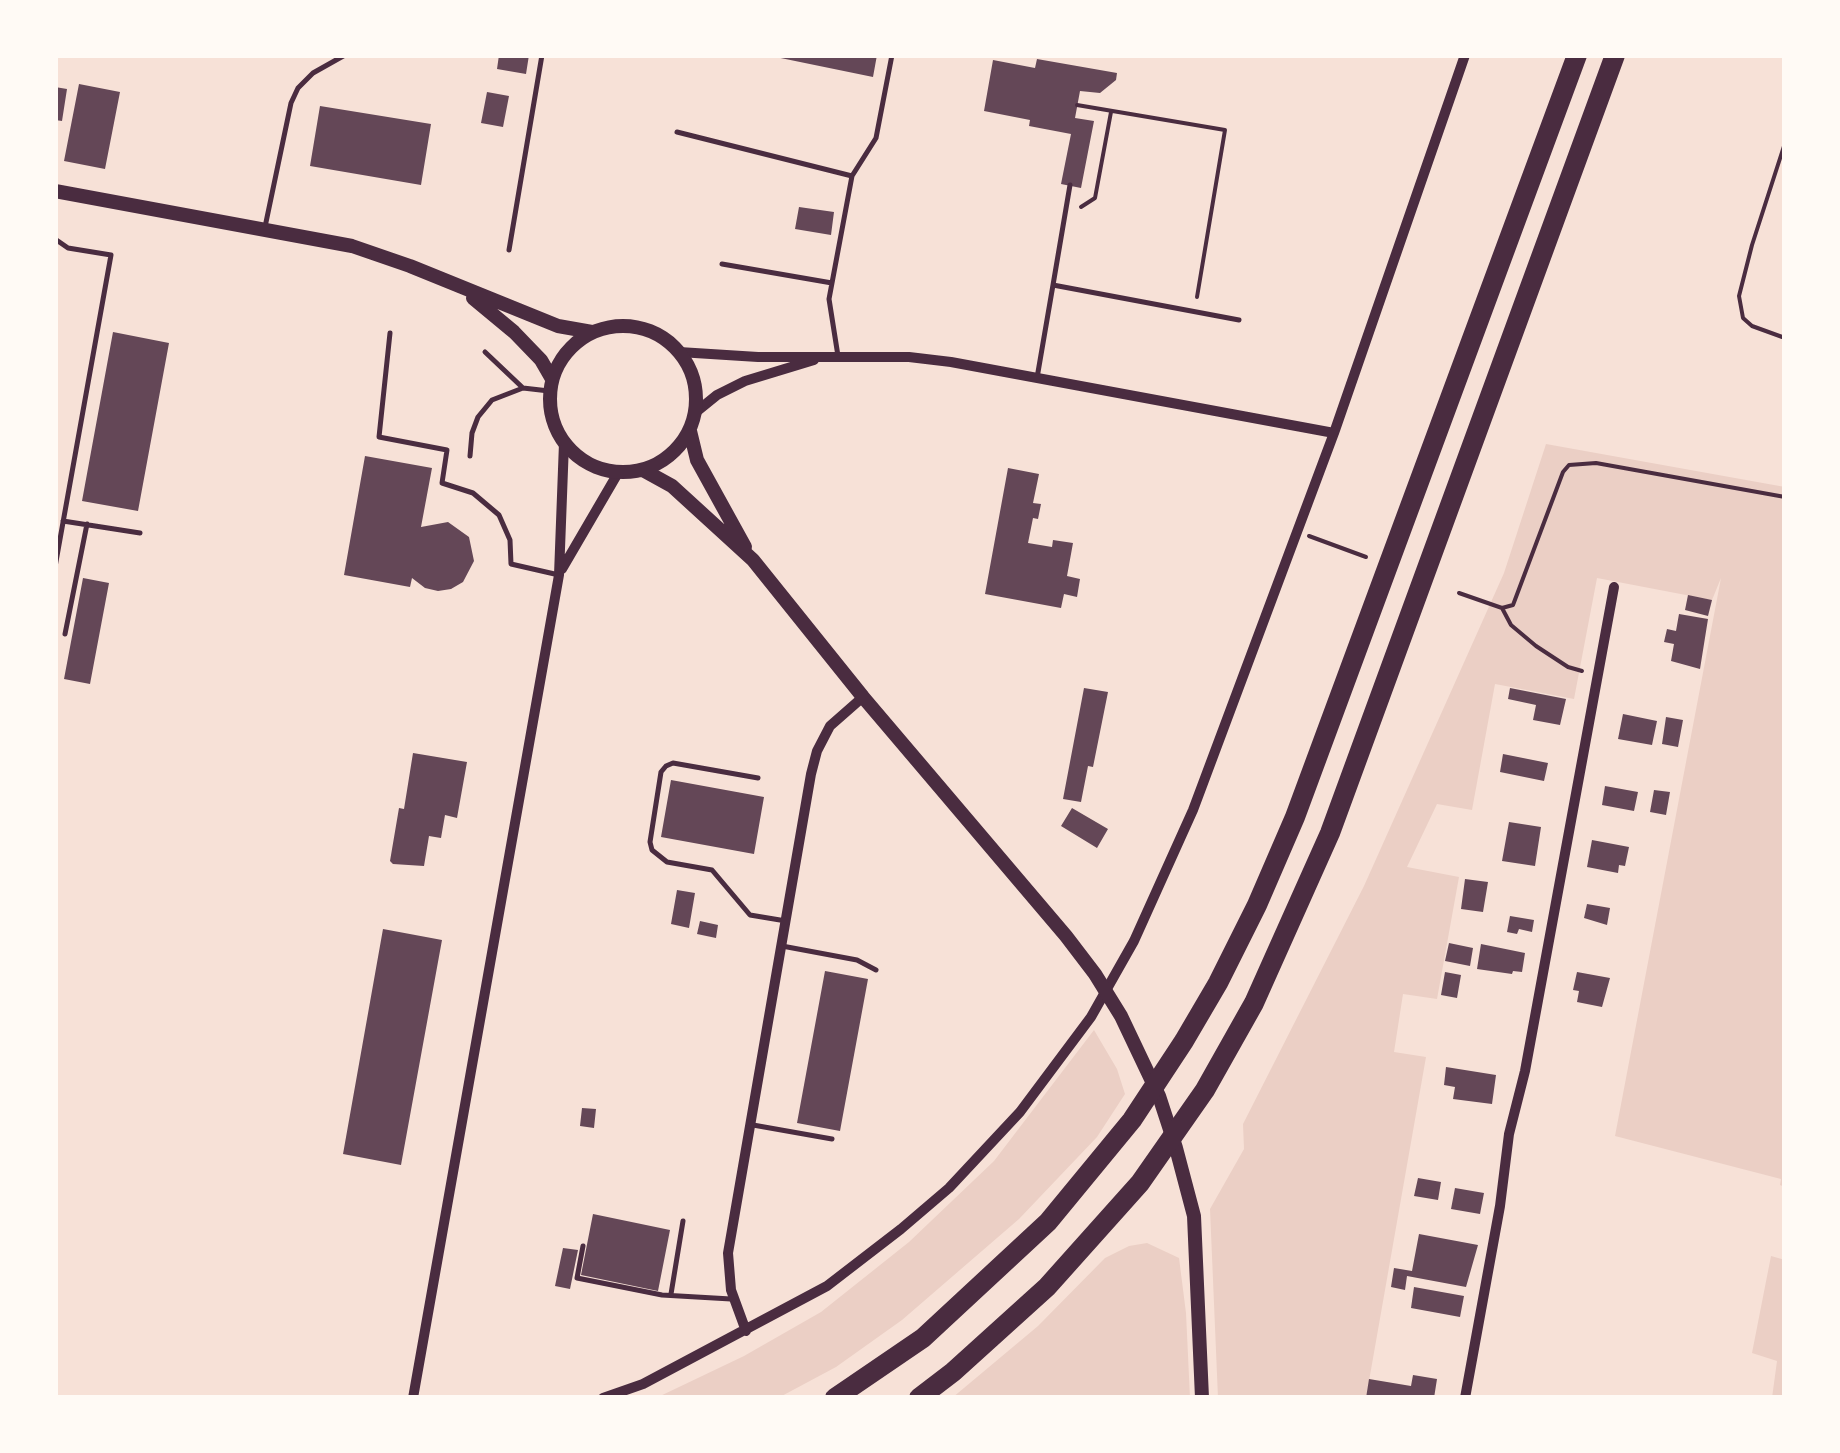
<!DOCTYPE html>
<html>
<head>
<meta charset="utf-8">
<style>
  body { margin:0 }
  #map { position:relative; width:1840px; height:1453px; overflow:hidden; background:#f7e1d7; font-family:Cabin,sans-serif }
  canvas { display:block }
  .frame { position:absolute; inset:0; border:58px solid #fffaf5; pointer-events:none }
</style>
</head>
<body>
<div id="map">
<canvas width="1840" height="1453"></canvas>
<div class="frame"></div>
</div>
<script>
const ctx = document.querySelector('canvas').getContext('2d');
ctx.lineJoin = 'round';
function fill(path, color) {
  ctx.fillStyle = color;
  ctx.fill(path, 'evenodd');
}
function poly(rows) {
  const path = new Path2D();
  for (const r of rows) {
    if (r.length === 3) {
      path.moveTo(r[0] + r[2], r[1]);
      path.arc(r[0], r[1], r[2], 0, 2 * Math.PI);
      continue;
    }
    path.moveTo(r[0], r[1]);
    for (let i = 2; i < r.length; i += 2) path.lineTo(r[i], r[i + 1]);
  }
  return path;
}
function strokePath(path, color, width, dash) {
  ctx.strokeStyle = color;
  ctx.lineWidth = width;
  ctx.lineCap = dash ? 'butt' : 'round';
  ctx.setLineDash(dash || []);
  ctx.stroke(path);
}
fill(poly([
  [1546,444,1785,487,1785,1187,1780,1185,1781,1179,1615,1136,1721,578,1712,600,1597,578,1574,699,1495,684,1472,810,1437,804,1407,867,1459,877,1437,999,1403,994,1394,1052,1426,1057,1366,1398,1218,1398,1210,1209,1244,1149,1243,1124,1364,886,1504,573],
  [1094,1030,1117,1069,1125,1094,1097,1137,1019,1219,902,1320,836,1367,778,1398,656,1398,744,1356,821,1312,909,1242,994,1161],
  [1147,1243,1179,1258,1186,1313,1190,1398,952,1398,1038,1326,1105,1258,1129,1246],
  [1771,1256,1785,1260,1785,1398,1772,1398,1777,1361,1752,1353]
]), '#ebcfc5');
fill(poly([
  [499,55,529,55,526,74,497,69],
  [766,55,877,55,873,77],
  [1037,59,1117,73,1116,80,1100,93,1080,91,1075,118,1094,121,1081,188,1061,184,1071,134,1029,126,1030,120,984,111,993,60,1035,68],
  [79,84,120,92,105,169,64,161],
  [55,87,67,89,62,121,55,120],
  [487,92,509,96,503,127,481,123],
  [320,106,431,124,421,185,310,166],
  [799,207,834,212,831,235,795,229],
  [113,332,169,343,138,511,82,501],
  [365,456,432,468,421,527,448,522,469,537,474,561,463,582,451,589,438,591,425,588,412,578,410,587,344,575],
  [1008,468,1039,474,1033,503,1041,504,1038,519,1033,518,1028,543,1052,547,1053,540,1073,543,1067,576,1080,579,1077,597,1064,594,1061,608,985,594],
  [83,578,109,583,90,684,64,679],
  [1688,595,1712,600,1708,616,1685,610],
  [1679,614,1708,619,1700,669,1671,661,1674,644,1664,642,1667,629,1676,631],
  [1084,688,1108,692,1093,767,1088,766,1081,802,1063,799],
  [1510,688,1566,699,1560,725,1533,720,1536,705,1508,699],
  [1623,714,1657,721,1652,745,1618,739],
  [1666,717,1683,720,1678,747,1662,744],
  [413,753,467,762,457,818,445,815,441,838,429,836,424,866,393,864,390,861,399,808,404,809],
  [1503,754,1548,763,1544,781,1500,772],
  [671,780,764,797,754,854,661,837],
  [1605,786,1638,792,1634,811,1602,805],
  [1654,790,1670,792,1666,815,1650,812],
  [1072,808,1108,829,1097,848,1061,826],
  [1509,822,1541,827,1535,866,1502,861],
  [1592,840,1629,847,1625,866,1619,865,1618,873,1587,867],
  [1465,879,1488,882,1483,912,1461,909],
  [677,890,695,893,689,928,671,924],
  [1587,904,1610,908,1607,925,1584,918],
  [1510,916,1534,920,1532,932,1519,929,1517,934,1507,932],
  [700,921,718,925,716,938,697,934],
  [383,929,442,940,401,1165,343,1154],
  [1449,943,1473,948,1470,966,1445,961],
  [1481,944,1525,953,1522,972,1513,971,1512,974,1477,969],
  [825,971,868,979,840,1131,797,1123],
  [1445,972,1461,975,1457,998,1441,995],
  [1577,972,1610,978,1602,1007,1577,1002,1579,991,1573,990],
  [1446,1067,1496,1075,1492,1104,1453,1099,1455,1087,1444,1085],
  [582,1108,596,1109,594,1128,580,1126],
  [1418,1178,1441,1182,1438,1200,1414,1196],
  [1455,1188,1484,1193,1480,1214,1451,1209],
  [593,1214,670,1230,658,1291,581,1275],
  [1419,1234,1478,1245,1466,1287,1407,1276,1405,1290,1391,1287,1394,1268,1412,1271],
  [563,1248,578,1250,570,1289,555,1286],
  [1414,1287,1464,1296,1460,1317,1411,1308],
  [1413,1375,1437,1379,1434,1398,1366,1398,1369,1379,1411,1386]
]), '#644757');
strokePath(poly([
  [1077,105,1225,130,1197,297],
  [1785,143,1752,245,1739,296,1743,318,1752,326,1785,338],
  [1081,207,1095,198,1111,112],
  [1309,536,1366,557],
  [1459,593,1502,608,1513,605,1563,472,1569,465,1596,463,1785,497],
  [1502,608,1511,625,1536,646,1568,667,1582,671]
]), '#4a2c40', 4);
strokePath(poly([
  [677,132,852,176],
  [265,227,291,103,298,88,313,73,345,55],
  [55,239,68,248,111,255,55,567],
  [509,250,542,55],
  [722,264,832,283],
  [1053,285,1070,185],
  [390,333,379,437,447,450,442,483,473,493,499,515,510,540,511,564,559,575],
  [485,352,523,388],
  [838,356,829,299,852,176,876,138,892,55],
  [1037,378,1053,285,1239,320],
  [470,456,472,433,478,417,492,400,523,388,549,391],
  [63,521,140,533],
  [65,634,87,524],
  [758,778,673,763,666,766,661,772,650,842,652,850,667,862,712,870,750,915,786,921],
  [782,946,857,960,876,970],
  [753,1125,832,1139],
  [583,1246,577,1278,662,1295,731,1299],
  [671,1294,683,1221]
]), '#4a2c40', 5);
strokePath(poly([
  [679,352,758,357,909,357,951,362,1334,433],
  [696,412,717,395,745,381,814,360],
  [562,569,618,473],
  [746,1331,731,1290,728,1253,811,774,817,751,830,726,863,697],
  [413,1398,559,575,564,443],
  [603,1398,643,1384,827,1286,901,1229,949,1188,1020,1112,1091,1017,1134,941,1193,810,1334,433,1465,55],
  [1465,1398,1500,1206,1509,1134,1525,1071,1614,587]
]), '#4a2c40', 10);
strokePath(poly([
  [55,191,352,246,410,266,558,326,592,332],
  [473,298,514,332,541,360,552,379],
  [623,399,73],
  [690,431,697,460,745,547],
  [643,470,672,486,753,560,863,697,1066,936,1095,974,1121,1016,1159,1096,1176,1148,1194,1216,1202,1398]
]), '#4a2c40', 14);
strokePath(poly([
  [835,1398,923,1338,1048,1222,1132,1120,1184,1041,1218,983,1257,905,1295,817,1577,55],
  [919,1398,953,1372,1047,1287,1140,1183,1205,1090,1254,1003,1330,833,1615,55]
]), '#4a2c40', 20);
</script>
</body>
</html>
